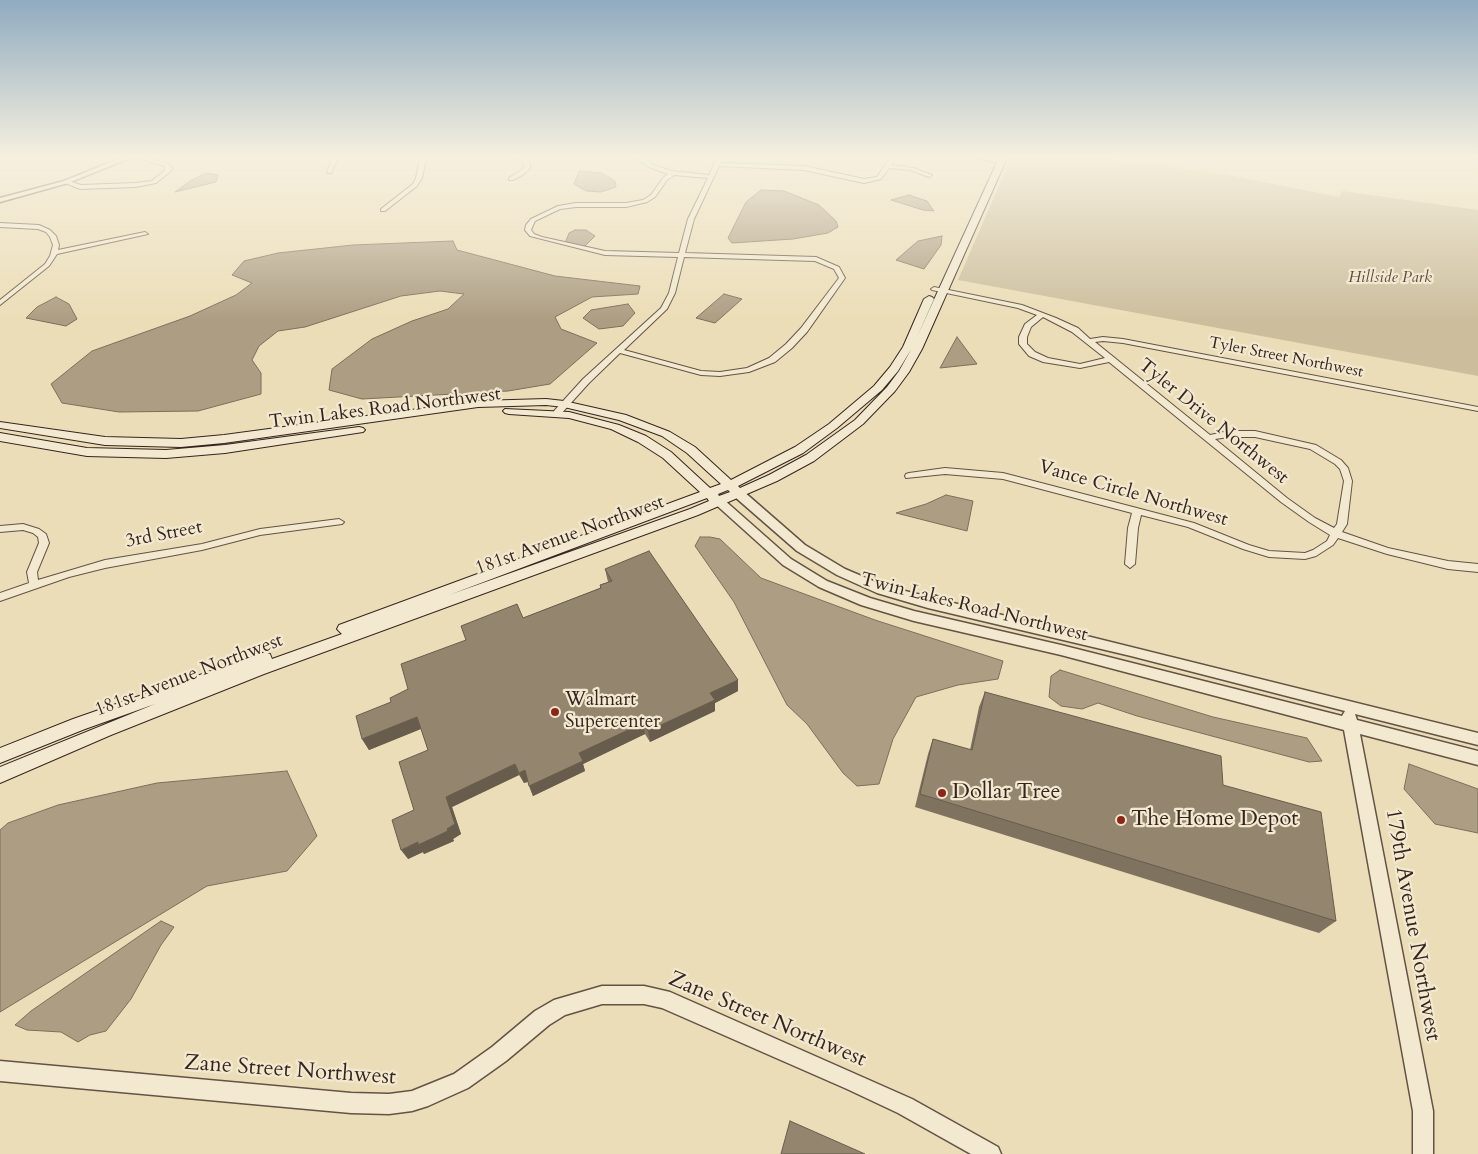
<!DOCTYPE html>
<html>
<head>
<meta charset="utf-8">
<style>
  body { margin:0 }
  canvas { display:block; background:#ebddb7 }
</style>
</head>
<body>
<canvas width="1478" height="1154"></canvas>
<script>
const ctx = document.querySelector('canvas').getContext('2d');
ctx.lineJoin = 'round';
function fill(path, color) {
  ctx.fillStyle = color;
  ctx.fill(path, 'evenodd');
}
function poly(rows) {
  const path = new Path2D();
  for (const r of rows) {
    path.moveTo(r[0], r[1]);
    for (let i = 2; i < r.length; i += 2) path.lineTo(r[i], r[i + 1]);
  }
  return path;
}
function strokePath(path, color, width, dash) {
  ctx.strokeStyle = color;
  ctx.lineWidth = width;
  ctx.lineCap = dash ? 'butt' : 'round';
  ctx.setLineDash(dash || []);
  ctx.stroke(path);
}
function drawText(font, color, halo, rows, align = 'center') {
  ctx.font = font + ' Cardo,serif';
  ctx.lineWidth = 4.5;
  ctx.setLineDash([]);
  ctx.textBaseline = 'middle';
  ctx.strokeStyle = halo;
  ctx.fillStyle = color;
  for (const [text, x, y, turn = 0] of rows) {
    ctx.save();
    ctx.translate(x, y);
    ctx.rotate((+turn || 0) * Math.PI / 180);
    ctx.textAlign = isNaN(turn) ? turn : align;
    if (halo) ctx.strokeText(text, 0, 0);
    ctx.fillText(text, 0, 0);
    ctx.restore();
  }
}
fill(poly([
  [1011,158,1105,158,1223,174,1339,197,1342,191,1478,210,1478,376,958,280]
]), '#ccbe9d');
const water = poly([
  [579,171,602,173,615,181,616,187,601,192,586,191,574,184,579,171],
  [206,173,218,175,216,182,175,192,190,181,206,173],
  [761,190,784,191,819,205,836,221,838,227,828,233,793,239,732,243,728,238,746,202,761,190],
  [909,195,927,201,934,211,923,210,891,200,909,195],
  [575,230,586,230,595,236,585,246,580,247,568,243,566,241,569,233,575,230],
  [942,236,941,245,924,269,896,260,918,241,942,236],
  [453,241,457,250,555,276,640,286,638,294,592,297,555,317,561,329,597,343,550,384,508,391,362,399,329,390,332,369,372,339,412,321,448,309,464,294,440,291,401,296,305,327,278,331,259,346,252,360,261,373,261,394,198,411,119,412,62,403,51,384,92,351,190,316,236,295,252,283,232,275,244,261,278,253,353,245,453,241],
  [724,294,742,299,715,323,696,318,724,294],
  [56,297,69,304,77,319,66,326,26,318,37,307,56,297],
  [628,304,635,313,623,326,599,329,583,318,591,310,628,304],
  [957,337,977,364,940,368,957,337],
  [946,495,973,501,967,531,896,513,926,504,946,495],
  [700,537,710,537,720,539,761,578,875,620,1003,661,998,679,958,685,916,697,893,739,879,784,857,786,843,773,807,724,787,705,734,602,695,546,700,537],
  [1060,670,1213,717,1307,738,1322,761,1309,762,1137,716,1098,703,1082,709,1061,706,1049,697,1051,676,1060,670],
  [1409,764,1478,789,1478,833,1435,824,1404,789,1409,764],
  [287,771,317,836,287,871,207,886,0,1012,0,830,8,823,58,805,157,783,287,771],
  [161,921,174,927,161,945,131,999,106,1031,90,1035,78,1042,61,1032,27,1030,15,1025,31,1011,161,921]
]);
fill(water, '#ad9e83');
strokePath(water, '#7d6e5b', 1);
const minor = poly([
  [2,158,9,158,0,163,0,159,2,158],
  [137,158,146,158,169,164,172,167,171,171,156,183,135,187,80,189,63,182,66,180,81,185,135,183,152,181,165,170,165,166,137,158],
  [332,158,338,158,331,173,327,173,332,158],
  [420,158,426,158,422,178,417,186,385,211,381,211,381,209,413,184,416,178,420,158],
  [519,158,525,158,530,163,530,168,524,174,513,180,509,180,509,178,524,168,524,163,519,158],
  [638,158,642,158,653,165,672,171,709,175,717,158,723,158,720,163,804,166,864,179,877,177,890,158,896,158,891,165,913,168,932,175,929,177,910,170,889,168,881,179,864,183,804,170,719,166,694,219,685,253,816,257,839,267,845,278,807,332,792,348,775,362,749,372,720,376,701,375,620,353,589,383,560,415,554,415,554,411,583,379,661,308,669,293,678,257,605,255,530,236,525,230,526,225,531,219,558,206,576,203,626,203,643,200,651,195,663,178,668,174,649,167,638,160,638,158],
  [674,175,708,178,688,219,679,253,605,251,542,237,534,234,531,230,535,221,560,209,576,207,626,207,647,202,655,197,667,180,674,175],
  [684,257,815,261,834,269,839,278,801,328,786,344,769,358,747,368,720,372,701,371,624,350,667,309,675,293,684,257],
  [0,223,39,225,50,230,56,236,59,245,58,250,145,232,148,234,57,254,49,266,0,305,0,300,45,264,50,256,53,245,50,237,46,232,38,229,0,227,0,223],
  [934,287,1022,305,1056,318,1078,328,1090,339,1103,337,1123,339,1478,407,1478,411,1123,343,1103,341,1095,342,1210,435,1229,431,1255,431,1316,445,1341,460,1348,468,1352,481,1347,524,1342,532,1388,548,1448,561,1478,564,1478,572,1448,569,1387,554,1338,538,1333,545,1316,556,1305,559,1269,557,1243,549,1188,527,1141,515,1138,528,1135,564,1130,568,1125,564,1128,528,1132,513,1003,479,945,474,906,478,905,476,906,474,909,473,945,468,1003,473,1194,523,1249,545,1269,551,1305,553,1313,550,1327,541,1330,535,1309,522,1281,502,1109,362,1080,368,1043,362,1029,356,1019,344,1019,337,1025,324,1037,315,1018,308,932,290,931,289,934,287],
  [1043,317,1072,332,1105,358,1080,364,1048,358,1035,352,1027,344,1027,337,1031,327,1043,317],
  [1229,437,1255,437,1310,449,1335,464,1340,469,1344,481,1337,524,1334,528,1315,518,1287,498,1215,439,1229,437],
  [339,519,344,522,342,524,260,535,202,550,105,568,69,577,0,601,0,593,29,583,27,572,39,543,38,537,33,533,23,530,0,532,0,526,23,524,39,529,46,534,49,543,37,572,38,580,105,560,202,544,260,529,339,519]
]);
const tertiary = poly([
  [121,158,130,158,68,183,0,202,0,198,64,181,121,158],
  [978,158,995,158,1004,161,1001,163,978,158],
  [739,490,743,491,805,545,845,569,885,586,1478,733,1478,745,1355,714,1357,720,1478,751,1478,765,1360,734,1433,1111,1433,1154,1413,1154,1413,1111,1344,730,1061,655,914,621,861,605,819,587,783,565,713,502,715,499,723,499,791,559,827,581,870,598,914,611,1061,645,1342,716,1345,711,1131,656,928,608,877,593,837,575,797,551,735,497,733,494,735,491,739,490],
  [602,986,644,986,670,992,912,1099,998,1147,1001,1154,971,1154,898,1113,847,1089,662,1008,644,1004,602,1004,565,1015,549,1025,506,1061,468,1088,428,1106,412,1111,389,1114,351,1113,0,1081,0,1061,351,1093,389,1094,412,1091,454,1074,492,1047,535,1011,554,1000,602,986]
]);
const secondary = poly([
  [999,158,1007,158,922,349,909,372,895,391,863,424,814,461,777,481,698,515,264,674,111,735,0,783,0,767,155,704,85,729,0,763,0,748,73,719,260,654,265,652,270,654,272,659,342,634,337,629,339,625,700,492,663,458,638,442,611,429,569,418,509,414,505,413,503,411,505,409,569,412,619,425,646,436,671,452,710,488,721,484,687,453,662,436,619,420,564,407,546,405,478,407,224,443,181,447,105,445,0,428,0,422,105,437,181,439,224,435,478,401,546,399,564,401,626,415,670,432,695,447,731,480,795,447,829,424,874,386,890,367,903,347,924,299,929,296,932,297,934,299,916,339,999,158],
  [912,348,899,371,887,387,855,420,806,455,769,475,740,488,738,486,803,453,837,428,882,390,898,371,912,348],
  [728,490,730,492,719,496,718,494,728,490],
  [707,498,709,501,690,509,449,595,707,498],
  [359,427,363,428,365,430,363,432,225,453,166,458,87,456,0,441,0,433,87,448,166,450,225,445,359,427]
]);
strokePath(minor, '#635345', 2);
strokePath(tertiary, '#635345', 3);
strokePath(secondary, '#36251f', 2);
fill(minor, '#f2e9d0');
fill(tertiary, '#f2e9d0');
fill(secondary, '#f2e9d0');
fill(poly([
  [605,569,738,680,738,691,715,703,715,711,650,742,645,734,583,764,585,771,533,796,528,782,524,783,519,775,452,807,461,834,453,839,454,841,424,854,423,852,408,859,414,810,428,750,421,729,369,750,362,739,391,702,408,689,466,640,600,588,600,585,608,582],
  [985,692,1223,785,1336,921,1319,933,915,807,928,754,933,739,970,750,979,707]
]), '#7f725f');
fill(poly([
  [738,680,738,691,715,703,715,711,650,742,648,731,710,693],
  [417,717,423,728,369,750,362,739],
  [643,723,645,734,583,764,585,771,533,796,529,786,579,753],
  [515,764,519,775,452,807,461,834,453,839,454,841,424,854,423,852,408,859,401,850,447,829,446,797],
  [525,770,529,781,524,783,519,773]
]), '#685d4d');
const building = poly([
  [649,551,738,680,710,693,715,700,648,731,643,723,579,753,583,761,529,786,525,770,519,773,515,764,446,797,455,824,447,829,448,831,418,845,418,842,401,850,392,820,414,810,399,762,428,750,417,717,362,739,356,716,391,702,390,698,408,689,401,664,466,640,461,626,517,604,523,618,601,588,600,585,612,581,605,569,649,551],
  [985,692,1221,756,1223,785,1321,812,1336,921,920,794,933,739,972,750,985,692],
  [790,1121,865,1154,781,1154,790,1121]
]);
fill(building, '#94856e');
strokePath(building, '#685d4d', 1);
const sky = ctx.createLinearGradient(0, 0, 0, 320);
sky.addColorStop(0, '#90abc0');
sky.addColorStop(0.49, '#f6f0df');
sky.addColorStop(1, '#f6f0df00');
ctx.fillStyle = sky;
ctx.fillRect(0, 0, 1478, 320);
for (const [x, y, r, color] of [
  [555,712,5,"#8f2418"],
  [942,793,5,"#8f2418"],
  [1121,820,5,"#8f2418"]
]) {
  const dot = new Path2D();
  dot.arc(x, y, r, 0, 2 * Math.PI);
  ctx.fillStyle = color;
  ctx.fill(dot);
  strokePath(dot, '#f2e9d0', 2);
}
drawText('italic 16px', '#5c4b3e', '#f2e9d0', [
  ["Hillside Park",1390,278]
]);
drawText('16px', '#36251f', '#f2e9d0', [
  ["Tyler Street Northwest",1286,358,11]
]);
drawText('19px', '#36251f', '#f2e9d0', [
  ["Twin Lakes Road Northwest",385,409,-7],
  ["Tyler Drive Northwest",1213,422,39],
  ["Vance Circle Northwest",1133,494,16],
  ["3rd Street",164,535,-11],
  ["181st Avenue Northwest",570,536,-20],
  ["Twin Lakes Road Northwest",974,608,14],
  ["181st Avenue Northwest",189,676,-21]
]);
drawText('19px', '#36251f', '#f2e9d0', [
  ["Walmart",565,701],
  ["Supercenter",565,723]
], 'left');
drawText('22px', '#36251f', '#f2e9d0', [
  ["Dollar Tree",952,793],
  ["The Home Depot",1131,820]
], 'left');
drawText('22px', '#36251f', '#f2e9d0', [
  ["179th Avenue Northwest",1412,925,80],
  ["Zane Street Northwest",767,1020,23],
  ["Zane Street Northwest",290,1071,4]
]);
</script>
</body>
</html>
